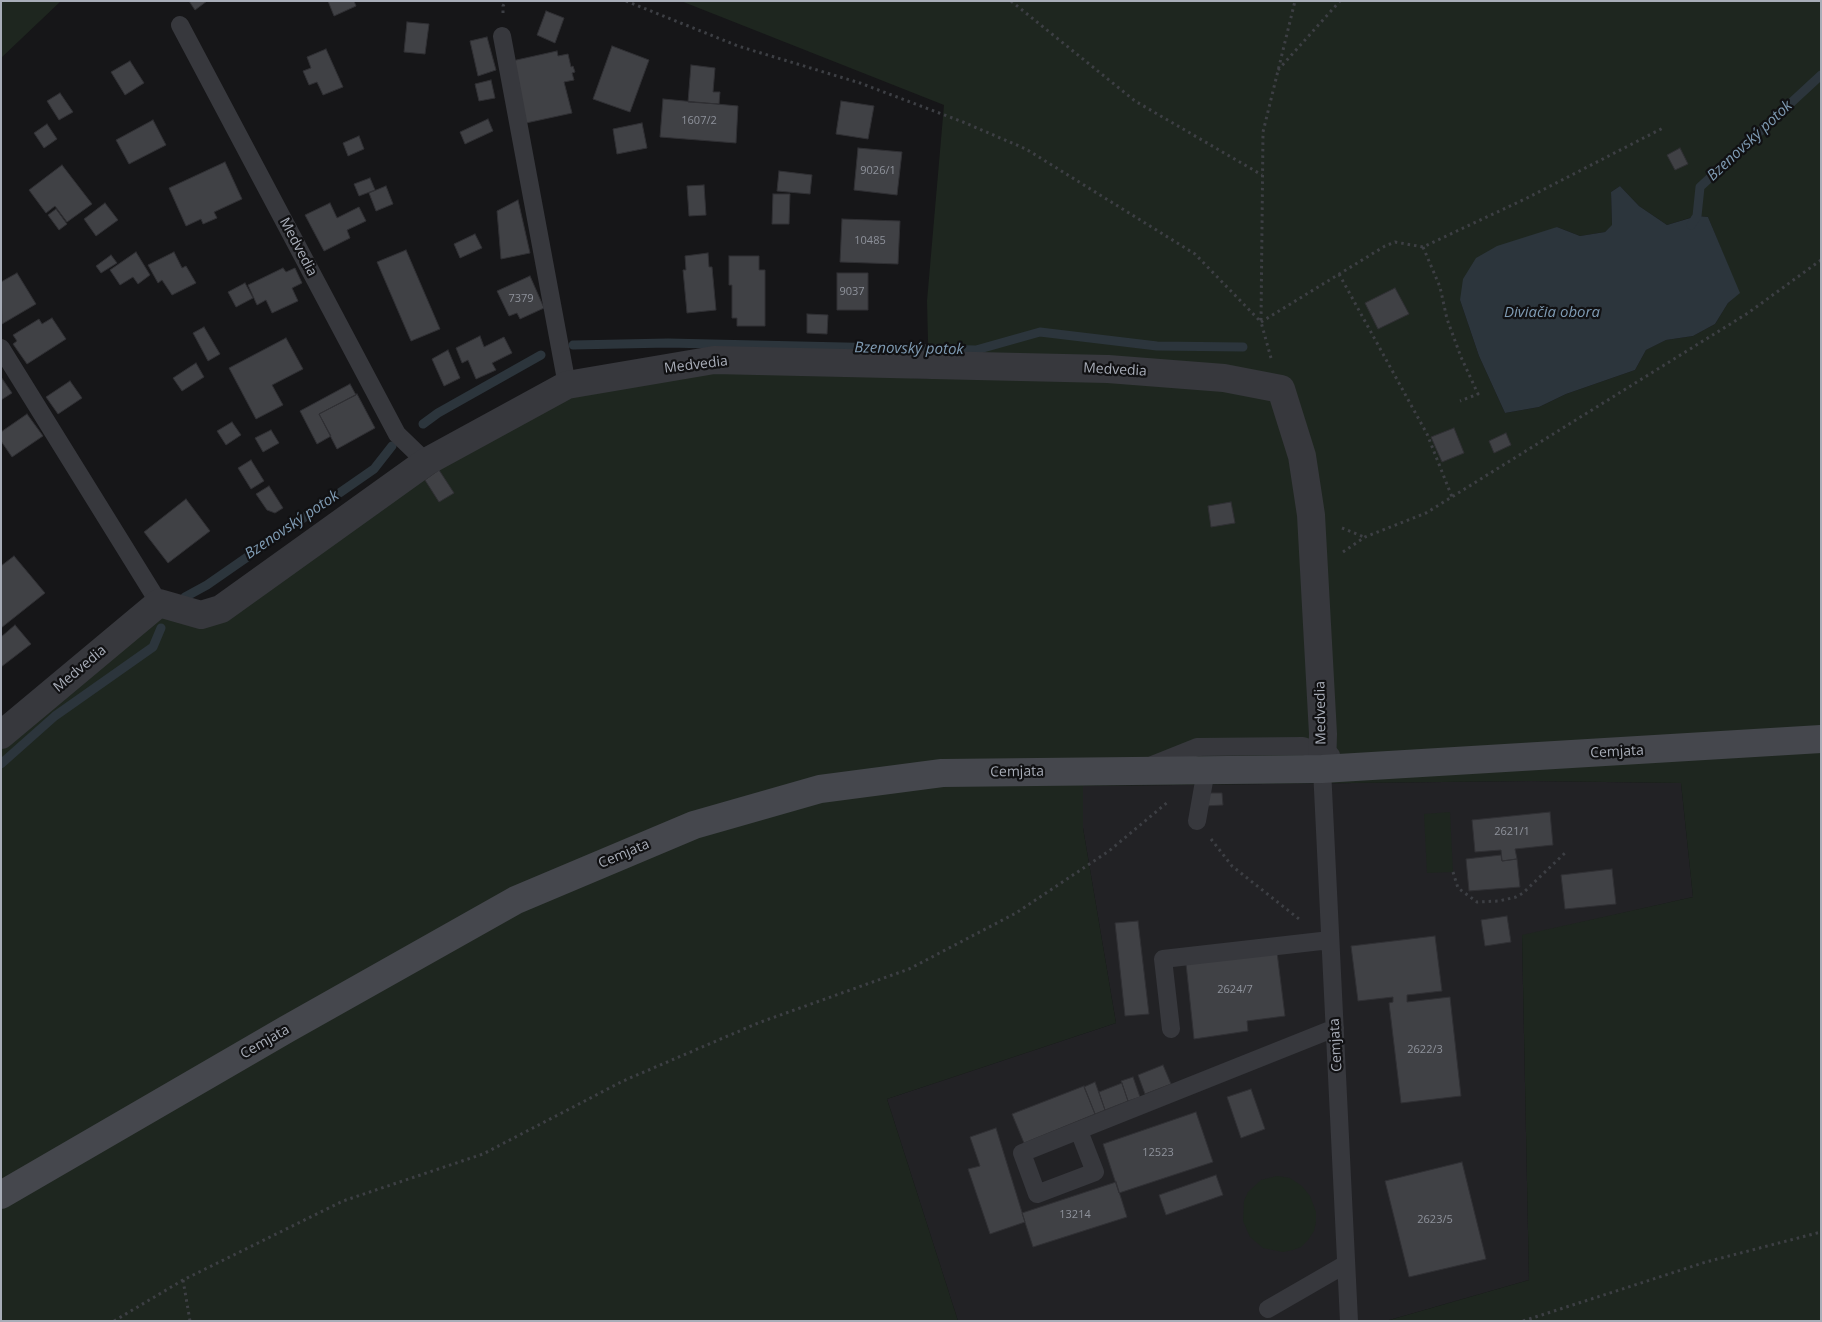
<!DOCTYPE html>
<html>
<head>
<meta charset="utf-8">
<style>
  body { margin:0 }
  #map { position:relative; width:1822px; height:1322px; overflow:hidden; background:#161618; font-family:"Open Sans",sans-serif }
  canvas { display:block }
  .frame { position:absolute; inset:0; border:2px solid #a8adb8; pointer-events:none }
</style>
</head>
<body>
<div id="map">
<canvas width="1822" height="1322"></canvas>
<div class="frame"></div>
</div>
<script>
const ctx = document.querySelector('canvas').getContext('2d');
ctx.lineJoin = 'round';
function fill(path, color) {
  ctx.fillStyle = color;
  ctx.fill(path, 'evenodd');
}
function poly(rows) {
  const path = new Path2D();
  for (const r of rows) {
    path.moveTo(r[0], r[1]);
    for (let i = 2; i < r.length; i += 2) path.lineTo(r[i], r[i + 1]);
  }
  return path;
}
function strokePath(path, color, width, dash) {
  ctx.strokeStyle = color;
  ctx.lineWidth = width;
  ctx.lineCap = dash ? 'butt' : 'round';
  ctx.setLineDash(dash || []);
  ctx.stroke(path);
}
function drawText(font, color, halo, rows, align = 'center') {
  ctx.font = font + ' "Open Sans",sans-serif';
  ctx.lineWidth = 4.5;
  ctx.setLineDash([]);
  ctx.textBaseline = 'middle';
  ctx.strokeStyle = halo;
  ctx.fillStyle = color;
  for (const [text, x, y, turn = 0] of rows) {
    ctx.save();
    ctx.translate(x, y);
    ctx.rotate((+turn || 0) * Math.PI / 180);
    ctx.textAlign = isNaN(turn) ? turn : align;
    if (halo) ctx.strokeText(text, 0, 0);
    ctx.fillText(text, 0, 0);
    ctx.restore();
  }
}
fill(poly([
  [1531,781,1681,783,1693,897,1522,936,1529,1280,1386,1321,958,1321,887,1099,1116,1023,1083,828,1083,786]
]), '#222225');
fill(poly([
  [1,1,61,1,1,58],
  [681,1,1821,1,1821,1321,1386,1321,1529,1280,1522,935,1693,897,1681,783,1531,781,1083,786,1083,828,1116,1023,887,1099,958,1321,1,1321,1,742,145,620,200,614,528,396,671,364,929,379,927,301,944,105],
  [1620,186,1639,206,1667,225,1696,216,1708,217,1739,293,1728,303,1715,324,1693,336,1666,340,1646,350,1635,370,1566,394,1539,407,1505,413,1479,356,1460,300,1557,227,1580,236,1605,232,1612,226,1611,192],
  [1450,812,1453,872,1427,873,1424,814],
  [1277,1176,1290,1178,1302,1186,1310,1196,1316,1212,1316,1222,1314,1231,1308,1240,1301,1247,1293,1250,1283,1252,1263,1248,1250,1237,1243,1221,1244,1201,1248,1192,1261,1180]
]), '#1e261f');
fill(poly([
  [1620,186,1639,206,1667,225,1697,216,1708,217,1740,293,1728,303,1715,324,1693,336,1666,340,1646,350,1635,370,1566,394,1539,407,1505,413,1479,356,1460,300,1463,279,1476,258,1497,246,1557,227,1580,236,1605,232,1612,225,1611,192]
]), '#2c353c');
strokePath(poly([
  [1691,225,1697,216,1700,187,1821,75],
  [573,345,668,343,976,350,1040,332,1157,346,1243,347],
  [423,424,438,413,541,355],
  [185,597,207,585,374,469,392,446],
  [1,764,55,716,153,647,161,628]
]), '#2c353c', 9);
const building = poly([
  [189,1,207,1,195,10,189,1],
  [328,1,354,1,356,6,334,16,328,1],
  [546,11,564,18,555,43,537,35,546,11],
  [407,22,429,24,425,54,404,52,407,22],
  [487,37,496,70,478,76,470,41,487,37],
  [612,46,649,60,630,112,593,99,612,46],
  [326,49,343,87,323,95,317,82,309,85,303,71,311,68,307,57,326,49],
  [557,51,558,56,568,54,571,67,573,66,575,72,572,73,574,80,564,82,572,113,526,123,512,61,557,51],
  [130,61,144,83,125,95,111,72,130,61],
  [691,65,715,68,713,92,720,92,719,104,688,102,691,65],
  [491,80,495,98,479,101,475,84,491,80],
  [60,93,73,112,59,120,47,101,60,93],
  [663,99,738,106,736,143,660,137,663,99],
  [841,101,874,106,868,139,836,134,841,101],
  [488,119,493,131,465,144,460,132,488,119],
  [153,120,166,145,129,164,116,140,153,120],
  [642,123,647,148,617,154,613,129,642,123],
  [47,124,57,139,44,148,34,133,47,124],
  [359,136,364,149,348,156,343,143,359,136],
  [858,148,902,152,897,195,854,190,858,148],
  [1680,148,1688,164,1675,170,1667,155,1680,148],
  [225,162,242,199,214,212,217,218,203,224,201,219,186,226,169,188,225,162],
  [62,165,92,204,67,222,55,206,46,213,29,190,62,165],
  [779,171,812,175,810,194,777,191,779,171],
  [370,178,375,190,359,196,354,184,370,178],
  [704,185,706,215,689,216,687,186,704,185],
  [386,186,393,204,376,211,369,193,386,186],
  [773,194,790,194,789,224,772,224,773,194],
  [518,200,530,253,501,259,497,211,518,200],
  [105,203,118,220,96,236,84,219,105,203],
  [330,203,337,218,359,207,366,221,347,230,350,238,324,251,305,215,330,203],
  [56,209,67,224,59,230,48,215,56,209],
  [842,219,900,221,898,264,840,262,842,219],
  [475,234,482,248,460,258,454,244,475,234],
  [406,250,440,329,411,341,377,262,406,250],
  [136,252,150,275,138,284,133,277,120,285,110,270,136,252],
  [174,252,182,268,186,266,196,283,172,295,162,280,158,283,148,265,174,252],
  [708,253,709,267,712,267,716,310,687,313,683,270,686,270,685,256,708,253],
  [111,255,117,263,101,273,96,266,111,255],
  [729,256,759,256,759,270,765,270,765,326,737,326,737,318,732,318,732,285,729,285,729,256],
  [283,268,286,272,295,268,302,283,292,288,298,301,272,313,266,300,257,305,248,285,283,268],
  [17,273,36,304,2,324,1,282,17,273],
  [837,273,868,273,868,310,837,310,837,273],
  [530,276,544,308,520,319,517,313,509,316,497,291,530,276],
  [245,283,253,298,236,307,228,292,245,283],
  [1395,288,1409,314,1378,329,1365,303,1395,288],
  [807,314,828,315,827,334,807,333,807,314],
  [52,318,66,339,27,364,13,344,17,341,13,335,39,319,42,324,52,318],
  [204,327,220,354,208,361,193,333,204,327],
  [480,336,484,347,504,337,512,353,492,363,496,370,476,379,468,360,462,363,456,348,480,336],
  [286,338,303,369,272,385,283,405,256,419,229,368,286,338],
  [448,350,460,378,444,386,432,359,448,350],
  [196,363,204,377,182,391,173,378,196,363],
  [1,377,12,393,1,400,1,377],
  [70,381,82,398,58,414,46,397,70,381],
  [350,384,356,395,319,414,331,436,317,444,300,411,350,384],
  [357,394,375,428,337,449,319,414,357,394],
  [27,414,43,436,12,457,1,441,1,432,27,414],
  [232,422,241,435,226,445,217,431,232,422],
  [1454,428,1464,453,1442,462,1431,437,1454,428],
  [271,430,279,443,263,452,255,438,271,430],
  [1506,433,1511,445,1494,453,1489,441,1506,433],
  [251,460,264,481,251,489,238,468,251,460],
  [439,470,454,493,439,502,425,480,439,470],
  [269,486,283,508,275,513,267,510,256,494,269,486],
  [186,499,210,531,168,563,144,532,186,499],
  [1231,502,1235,523,1211,527,1208,506,1231,502],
  [14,556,45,593,1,628,1,566,14,556],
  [15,625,31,644,1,667,1,637,15,625],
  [1205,793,1222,793,1223,805,1205,806,1205,793],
  [1550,812,1553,845,1515,849,1517,859,1502,861,1501,850,1475,852,1472,820,1550,812],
  [1501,855,1502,861,1517,859,1520,887,1469,891,1466,859,1501,855],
  [1612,869,1616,904,1565,909,1561,875,1612,869],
  [1507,916,1511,942,1485,946,1481,920,1507,916],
  [1138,921,1149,1014,1125,1016,1115,923,1138,921],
  [1435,936,1442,991,1407,995,1407,1002,1450,997,1461,1096,1401,1103,1389,1003,1393,1002,1393,997,1358,1001,1351,946,1435,936],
  [1277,952,1285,1016,1247,1021,1248,1031,1194,1039,1186,964,1277,952],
  [1163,1065,1171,1084,1145,1094,1138,1075,1163,1065],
  [1133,1077,1140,1097,1128,1101,1121,1081,1133,1077],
  [1095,1082,1105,1110,1095,1114,1084,1087,1095,1082],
  [1122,1083,1128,1101,1105,1110,1099,1092,1122,1083],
  [1084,1086,1095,1114,1024,1143,1012,1114,1084,1086],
  [1251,1089,1265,1129,1241,1138,1227,1097,1251,1089],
  [1196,1112,1213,1162,1119,1193,1103,1144,1196,1112],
  [996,1128,1025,1222,990,1234,968,1169,980,1166,970,1137,996,1128],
  [1462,1162,1486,1259,1409,1277,1385,1181,1462,1162],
  [1216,1175,1223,1195,1166,1215,1159,1195,1216,1175],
  [1116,1182,1127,1217,1033,1247,1022,1213,1116,1182]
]);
fill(building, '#404145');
strokePath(building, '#303034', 1);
strokePath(poly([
  [626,1,738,46,860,83,963,122,1026,149,1195,254,1261,322],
  [1011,1,1135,101,1262,175],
  [503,13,503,6,506,1],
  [1278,70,1340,1],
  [1423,247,1440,287,1447,319,1461,357,1478,394,1460,401],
  [1339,274,1427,434,1452,497],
  [1261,322,1385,246,1395,242,1423,247,1527,198,1663,128],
  [1271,358,1261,322,1263,132,1295,1],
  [1342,528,1364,537],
  [1343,552,1365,537,1426,513,1748,313,1821,260],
  [1211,839,1232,866,1299,919],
  [1453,872,1458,888,1477,902,1499,901,1516,897,1523,893,1566,852],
  [183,1280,190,1321],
  [114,1321,183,1280,343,1201,483,1154,623,1081,758,1023,909,969,1016,913,1109,851,1169,801],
  [1523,1321,1706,1262,1821,1232]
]), '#3d3f44', 3, [2.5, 4]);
strokePath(poly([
  [180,25,397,434,426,462],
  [502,36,567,385],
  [1,348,159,603],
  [1152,765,1197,747,1303,746,1331,755],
  [1322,769,1349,1321],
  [1197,821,1206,770],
  [1171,1029,1163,959,1330,940],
  [1079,1131,1095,1172,1037,1194,1022,1153,1335,1028],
  [1268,1309,1346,1264]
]), '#37383d', 18);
strokePath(poly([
  [1,735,159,603,201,615,221,609,426,462,567,385,714,360,1108,369,1224,378,1281,389,1302,456,1311,515,1323,734,1322,769]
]), '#37383d', 28);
strokePath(poly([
  [1,1195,287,1029,516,900,694,825,820,789,942,773,1322,769,1821,739]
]), '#45474d', 28);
drawText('11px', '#8e929b', null, [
  ["1607/2",699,121],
  ["9026/1",878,171],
  ["10485",870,241],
  ["9037",852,292],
  ["7379",521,299],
  ["2621/1",1512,832],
  ["2624/7",1235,990],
  ["2622/3",1425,1050],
  ["12523",1158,1153],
  ["13214",1075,1215],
  ["2623/5",1435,1220]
]);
drawText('14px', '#a8adb8', '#111113', [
  ["Medvedia",298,247,62],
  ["Medvedia",696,365,-7],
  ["Medvedia",1115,370,3],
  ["Medvedia",80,669,-40],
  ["Medvedia",1321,713,-91],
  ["Cemjata",1617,752,-3],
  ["Cemjata",1017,772,-1],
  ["Cemjata",624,854,-23],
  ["Cemjata",265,1042,-30],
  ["Cemjata",1336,1045,-93]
]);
drawText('italic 15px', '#7f9bb3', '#111113', [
  ["Bzenovský potok",1750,141,-43],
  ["Diviačia obora",1552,313],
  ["Bzenovský potok",909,349,1],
  ["Bzenovský potok",292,525,-34]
]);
</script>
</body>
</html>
